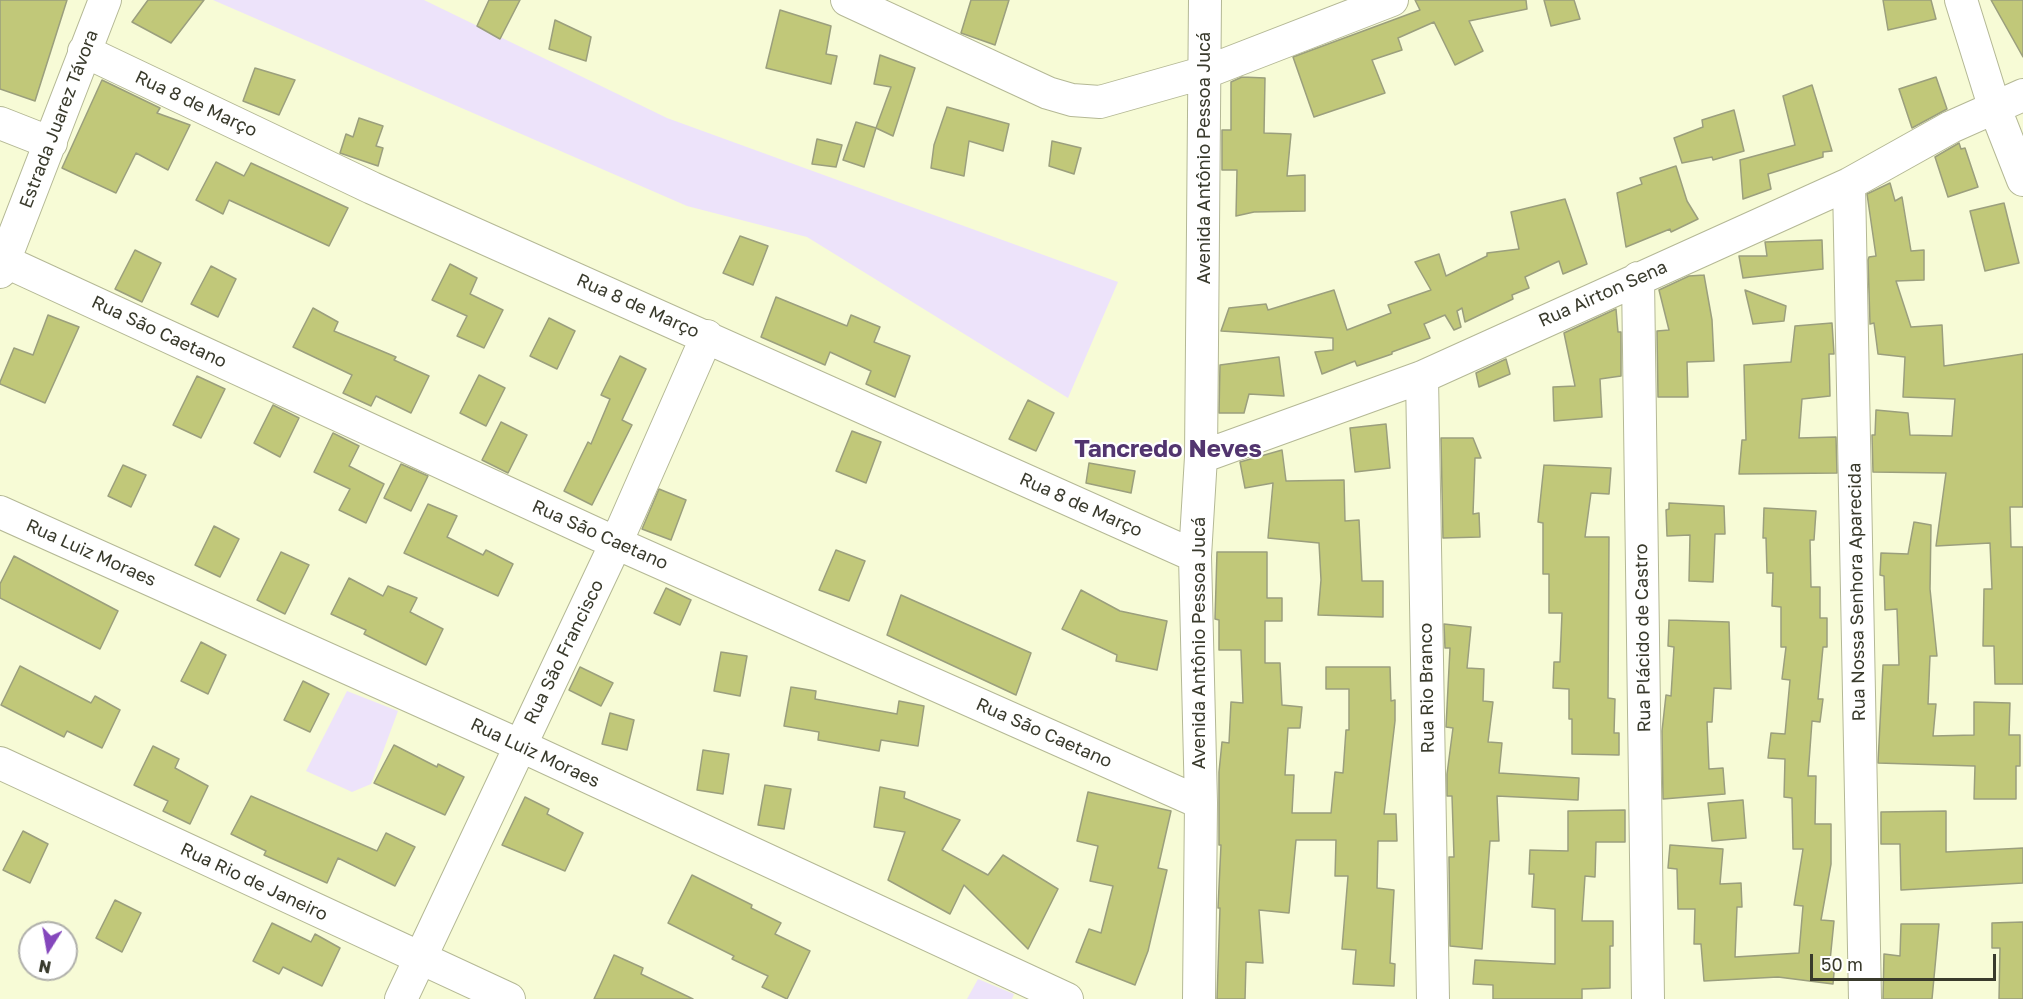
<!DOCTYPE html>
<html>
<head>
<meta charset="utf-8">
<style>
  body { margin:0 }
  #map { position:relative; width:2023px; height:999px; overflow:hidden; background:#f7fbd6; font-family:"Golos Text",sans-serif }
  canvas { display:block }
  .north { position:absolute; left:18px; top:921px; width:60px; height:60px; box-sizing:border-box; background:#fff; border:2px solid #b0b0ab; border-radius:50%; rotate:191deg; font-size:16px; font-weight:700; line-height:24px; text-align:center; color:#393a2c }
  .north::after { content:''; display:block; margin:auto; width:21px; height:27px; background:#8447bc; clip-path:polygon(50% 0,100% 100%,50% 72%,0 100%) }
  .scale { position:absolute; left:1810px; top:954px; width:186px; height:27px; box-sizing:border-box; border:3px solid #393a2c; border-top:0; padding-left:8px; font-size:18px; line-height:21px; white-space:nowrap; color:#393a2c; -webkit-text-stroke:4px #fff; paint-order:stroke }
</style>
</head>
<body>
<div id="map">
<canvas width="2023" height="999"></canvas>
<div class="north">N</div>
<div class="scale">50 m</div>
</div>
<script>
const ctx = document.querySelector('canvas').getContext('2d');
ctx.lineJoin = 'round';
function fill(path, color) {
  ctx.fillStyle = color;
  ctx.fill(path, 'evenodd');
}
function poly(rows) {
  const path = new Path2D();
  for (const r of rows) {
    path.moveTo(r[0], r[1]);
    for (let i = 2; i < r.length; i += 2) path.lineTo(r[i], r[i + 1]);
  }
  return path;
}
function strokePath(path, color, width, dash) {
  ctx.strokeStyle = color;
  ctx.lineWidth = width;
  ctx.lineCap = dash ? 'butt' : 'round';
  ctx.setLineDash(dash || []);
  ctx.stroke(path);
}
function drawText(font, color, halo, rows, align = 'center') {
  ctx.font = font + ' "Golos Text",sans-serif';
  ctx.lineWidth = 4.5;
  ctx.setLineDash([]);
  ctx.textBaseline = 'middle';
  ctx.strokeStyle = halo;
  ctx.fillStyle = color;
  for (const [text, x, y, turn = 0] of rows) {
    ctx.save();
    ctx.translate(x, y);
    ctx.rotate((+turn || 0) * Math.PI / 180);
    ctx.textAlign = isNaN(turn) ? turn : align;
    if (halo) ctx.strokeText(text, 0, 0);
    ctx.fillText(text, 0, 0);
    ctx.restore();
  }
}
fill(poly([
  [213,0,424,0,667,118,1118,282,1068,398,807,237,687,206],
  [347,691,398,711,371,784,352,792,306,771],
  [978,979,1014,994,1012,999,967,999]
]), '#ede3fa');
const building = poly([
  [0,0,67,0,35,101,0,89,0,0],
  [148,0,204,0,171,43,132,22,148,0],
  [489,0,520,0,500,39,477,26,489,0],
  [971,0,1009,0,995,45,961,33,971,0],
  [1415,0,1526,0,1527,9,1469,21,1483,51,1455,65,1434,22,1398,38,1402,50,1372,60,1385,93,1314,117,1293,57,1420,10,1415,0],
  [1544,0,1574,0,1580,19,1551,26,1544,0],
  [1883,0,1931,0,1936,19,1888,30,1883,0],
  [1991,0,2023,0,2023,57,1991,0],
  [780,10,831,26,826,54,837,56,831,84,766,68,780,10],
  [555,20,591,37,586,61,549,49,555,20],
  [880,55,915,68,893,136,876,128,891,87,874,84,880,55],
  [255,68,295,80,279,115,243,101,255,68],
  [1242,77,1265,78,1264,133,1291,134,1287,176,1305,175,1305,211,1254,212,1236,216,1237,170,1222,170,1222,130,1231,130,1231,82,1242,77],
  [1936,77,1947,109,1912,128,1899,89,1936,77],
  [102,80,160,108,157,113,190,125,168,170,136,153,116,193,62,168,102,80],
  [1812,85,1832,151,1823,152,1823,157,1768,174,1771,189,1743,199,1740,160,1795,145,1783,96,1812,85],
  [947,107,1009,124,1003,151,969,141,964,176,931,168,934,145,947,107],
  [1734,110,1744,151,1713,160,1712,157,1682,163,1674,138,1703,127,1702,120,1734,110],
  [359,118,383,126,376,146,383,148,378,166,340,153,346,134,353,137,359,118],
  [856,122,876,128,864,167,843,160,856,122],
  [817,139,842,145,836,167,812,164,817,139],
  [1052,141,1081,148,1074,174,1049,166,1052,141],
  [1959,143,1961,149,1965,148,1978,187,1948,197,1935,157,1959,143],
  [216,162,244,176,251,163,348,208,329,246,229,200,223,214,196,200,216,162],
  [1676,166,1687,201,1698,219,1671,232,1670,229,1626,247,1617,193,1642,184,1640,178,1676,166],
  [1890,183,1895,201,1902,197,1911,251,1924,250,1924,280,1896,281,1911,327,1942,325,1944,366,2023,354,2023,507,2010,507,2011,547,2023,547,2023,684,1995,684,1994,646,1983,646,1984,589,1992,589,1990,543,1936,546,1946,473,1873,472,1872,435,1875,435,1876,410,1908,413,1910,435,1952,436,1955,399,1903,397,1905,357,1878,354,1874,323,1870,324,1868,260,1869,257,1876,256,1867,194,1890,183],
  [1565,199,1587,264,1563,274,1559,261,1525,277,1529,288,1512,295,1513,299,1465,322,1462,308,1457,311,1461,327,1454,330,1445,315,1424,324,1430,338,1392,352,1392,354,1357,366,1355,361,1322,374,1315,352,1333,350,1333,338,1221,331,1229,308,1266,304,1268,310,1334,290,1347,330,1391,313,1388,305,1431,290,1415,262,1439,254,1446,276,1487,256,1487,253,1519,249,1511,212,1565,199],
  [2004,203,2019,263,1985,271,1970,211,2004,203],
  [740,236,768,246,753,285,723,273,740,236],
  [1822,240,1823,269,1743,278,1739,256,1767,256,1765,242,1822,240],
  [135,250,161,263,142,302,115,289,135,250],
  [450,264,477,278,470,294,503,310,484,348,457,336,467,316,432,300,450,264],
  [211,266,236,279,218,317,191,304,211,266],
  [1704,275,1712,320,1714,361,1687,362,1688,397,1658,397,1657,331,1669,330,1659,290,1689,276,1704,275],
  [1745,290,1786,306,1784,321,1753,324,1745,290],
  [776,297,847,326,851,315,880,327,874,342,910,356,895,397,866,384,871,371,830,352,825,365,761,337,776,297],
  [313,308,338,322,334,331,396,357,394,360,429,376,411,413,376,396,371,406,343,393,352,375,293,347,313,308],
  [1616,309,1618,332,1621,332,1621,376,1600,379,1602,417,1554,421,1553,387,1575,386,1564,333,1616,309],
  [48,315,79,327,45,403,0,384,0,382,14,348,33,355,48,315],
  [549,318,575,331,557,369,530,356,549,318],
  [1832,323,1834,354,1829,354,1830,396,1802,399,1799,438,1836,437,1837,473,1739,474,1742,440,1746,440,1744,365,1791,362,1795,326,1832,323],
  [620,356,646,369,622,420,632,425,592,505,564,491,588,442,591,444,610,399,601,395,620,356],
  [1279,357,1284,396,1249,394,1244,413,1219,413,1220,365,1279,357],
  [1506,359,1510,374,1479,387,1476,373,1506,359],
  [479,375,505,388,486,426,460,413,479,375],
  [197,376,225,389,201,438,173,425,197,376],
  [1028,400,1054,413,1036,451,1009,439,1028,400],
  [273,405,299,418,280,457,254,443,273,405],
  [501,422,527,435,508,473,482,460,501,422],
  [1386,424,1390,468,1355,472,1350,428,1386,424],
  [852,431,881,442,866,483,836,471,852,431],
  [333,433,359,446,349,466,384,484,366,523,339,510,350,489,314,472,333,433],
  [1441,438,1473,438,1481,458,1475,458,1473,514,1479,513,1480,537,1443,538,1441,438],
  [1282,450,1286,481,1344,480,1345,521,1359,520,1362,581,1383,581,1383,617,1318,615,1321,580,1319,543,1268,538,1273,483,1245,488,1240,462,1282,450],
  [1089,463,1135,471,1131,493,1086,483,1089,463],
  [401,464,428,476,411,511,384,498,401,464],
  [123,465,146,475,131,507,108,496,123,465],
  [1544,465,1611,468,1609,494,1591,493,1585,537,1609,537,1608,698,1615,699,1614,733,1619,733,1619,755,1572,754,1572,719,1569,719,1569,689,1553,688,1554,662,1560,662,1562,613,1549,613,1549,574,1543,574,1543,523,1538,522,1544,465],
  [659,489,686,500,671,540,642,529,659,489],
  [1669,503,1724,506,1725,534,1715,534,1713,582,1689,581,1690,535,1667,536,1666,510,1669,509,1669,503],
  [428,504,457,516,447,537,483,555,486,550,513,564,498,596,404,553,428,504],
  [1764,508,1816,511,1814,540,1810,540,1811,587,1820,587,1820,618,1827,618,1827,647,1823,647,1818,699,1823,699,1820,722,1812,721,1808,776,1816,776,1815,824,1831,824,1831,864,1821,920,1834,921,1830,961,1835,962,1833,984,1778,977,1704,981,1701,944,1694,944,1695,909,1678,909,1677,869,1668,868,1670,845,1723,849,1720,884,1741,883,1742,907,1737,907,1735,957,1799,953,1803,906,1794,905,1803,849,1793,849,1792,798,1784,797,1785,759,1768,758,1771,733,1785,734,1790,680,1782,679,1786,647,1781,647,1781,607,1772,606,1773,573,1767,573,1766,538,1763,538,1764,508],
  [1914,522,1931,525,1930,589,1937,656,1930,656,1928,704,1936,704,1933,736,1974,735,1974,702,2010,703,2009,735,2020,735,2020,766,2016,766,2016,799,1974,799,1975,766,1878,763,1883,665,1899,665,1897,609,1885,610,1884,576,1880,575,1881,553,1908,554,1914,522],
  [214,526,239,539,220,577,195,565,214,526],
  [836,550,865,561,849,601,819,590,836,550],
  [281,552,309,565,285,614,257,600,281,552],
  [1217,552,1267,552,1267,598,1282,598,1282,621,1265,621,1265,663,1280,663,1282,705,1302,707,1300,728,1288,728,1285,775,1294,775,1292,813,1331,813,1335,772,1343,773,1346,730,1349,730,1349,689,1326,689,1326,667,1390,667,1391,701,1395,700,1395,721,1384,814,1396,814,1397,841,1378,841,1377,888,1394,890,1390,963,1395,964,1394,986,1353,984,1356,950,1342,949,1348,876,1335,876,1336,840,1296,840,1289,913,1259,910,1263,963,1246,962,1245,999,1217,999,1220,908,1218,908,1221,845,1219,845,1219,772,1222,742,1229,743,1231,702,1243,703,1241,650,1219,650,1219,620,1215,619,1217,552],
  [14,556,118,611,100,649,0,598,0,584,14,556],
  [349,578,383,596,388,586,417,598,410,612,443,629,426,665,364,634,366,630,331,614,349,578],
  [666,588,691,600,680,625,654,613,666,588],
  [1081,590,1120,611,1167,621,1157,670,1116,661,1117,655,1062,629,1081,590],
  [901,595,1031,653,1016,695,887,635,901,595],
  [1669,620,1729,622,1731,689,1714,688,1712,722,1707,722,1709,769,1723,768,1725,794,1663,799,1662,731,1666,695,1671,696,1674,647,1668,646,1669,620],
  [1444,624,1471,627,1467,668,1484,669,1483,701,1493,702,1488,742,1502,743,1499,773,1579,778,1578,800,1497,796,1499,841,1490,841,1482,949,1450,946,1449,857,1454,857,1452,796,1447,796,1447,774,1453,728,1446,727,1450,648,1445,648,1444,624],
  [201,642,226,655,208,694,181,681,201,642],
  [721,652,747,656,740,696,714,691,721,652],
  [20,666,91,703,95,696,120,710,102,748,67,731,64,737,1,705,20,666],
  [580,667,613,683,601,706,569,690,580,667],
  [303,681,329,694,310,732,284,720,303,681],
  [791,687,816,691,815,699,897,714,899,701,924,706,918,746,881,740,879,751,818,740,819,732,784,726,791,687],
  [610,713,634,720,627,750,602,744,610,713],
  [394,745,437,767,438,764,464,777,445,815,374,783,394,745],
  [153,746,179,759,175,768,208,786,190,824,163,811,168,801,134,785,153,746],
  [703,750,729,754,723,794,697,790,703,750],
  [765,785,791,789,784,829,758,825,765,785],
  [880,787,905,792,904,798,960,820,942,850,988,875,1003,855,1058,889,1028,949,964,885,950,914,888,880,905,832,874,827,880,787],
  [1088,792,1171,811,1158,868,1167,870,1148,951,1135,985,1076,962,1089,929,1101,933,1113,886,1090,881,1098,846,1077,841,1088,792],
  [251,796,377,851,386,833,415,847,395,886,338,858,327,883,264,855,266,851,231,834,251,796],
  [525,797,549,809,547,814,583,833,565,871,502,845,525,797],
  [1743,800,1746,838,1712,841,1708,803,1743,800],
  [1625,810,1625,842,1596,842,1595,877,1585,876,1582,921,1613,921,1613,946,1610,946,1610,988,1582,989,1582,999,1493,999,1493,985,1473,984,1475,960,1555,964,1555,909,1532,907,1534,874,1529,874,1530,850,1568,851,1568,811,1625,810],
  [1946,811,1946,852,2023,848,2023,883,1901,890,1900,844,1881,844,1881,812,1946,811],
  [23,831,48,844,30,883,3,870,23,831],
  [692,875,752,905,751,908,781,923,775,934,810,951,787,999,762,987,768,976,732,959,734,956,668,923,692,875],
  [115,900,141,913,122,952,96,938,115,900],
  [2023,922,2023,999,1999,999,2000,948,1992,948,1992,923,2023,922],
  [272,923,311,942,315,934,340,948,322,986,283,967,279,974,253,961,272,923],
  [1901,924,1939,924,1932,999,1883,999,1884,954,1900,956,1901,924],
  [614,955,643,968,641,974,693,999,594,999,614,955]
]);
fill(building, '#c1c879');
strokePath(building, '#9b9f7d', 1.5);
const minor = poly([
  [847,0,1048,93,1072,100,1100,102,1206,72,1392,0],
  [1961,0,1994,106,2023,180],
  [84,51,372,188,1195,556],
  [0,123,51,143],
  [1849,184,1865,999],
  [4,261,616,543,1201,803],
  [0,272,105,0],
  [1638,278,1648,999],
  [1422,377,1433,999],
  [1201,457,1422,377,1849,184,1951,127,2023,95],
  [0,512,519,745,1067,999],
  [0,763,509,999],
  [401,999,616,543,707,336],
  [1199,999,1201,803,1195,556,1201,457,1205,0]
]);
strokePath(minor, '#b4b895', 34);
strokePath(minor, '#fff', 32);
drawText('18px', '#393a2c', '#fff', [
  ["Rua 8 de Março",196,104,25],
  ["Estrada Juarez Távora",59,119,-69],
  ["Avenida Antônio Pessoa Jucá",1204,158,-90],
  ["Rua Airton Sena",1603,294,-24],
  ["Rua 8 de Março",638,306,24],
  ["Rua São Caetano",159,332,25],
  ["Rua 8 de Março",1081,505,24],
  ["Rua São Caetano",600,535,24],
  ["Rua Luiz Moraes",91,553,24],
  ["Rua Nossa Senhora Aparecida",1857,592,-91],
  ["Rua Plácido de Castro",1643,638,-91],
  ["Avenida Antônio Pessoa Jucá",1199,643,-90],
  ["Rua São Francisco",564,652,-64],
  ["Rua Rio Branco",1427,688,-91],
  ["Rua São Caetano",1044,733,24],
  ["Rua Luiz Moraes",535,753,25],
  ["Rua Rio de Janeiro",254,882,25]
]);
drawText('bold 24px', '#52356f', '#fff', [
  ["Tancredo Neves",1168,449]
]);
</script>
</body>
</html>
